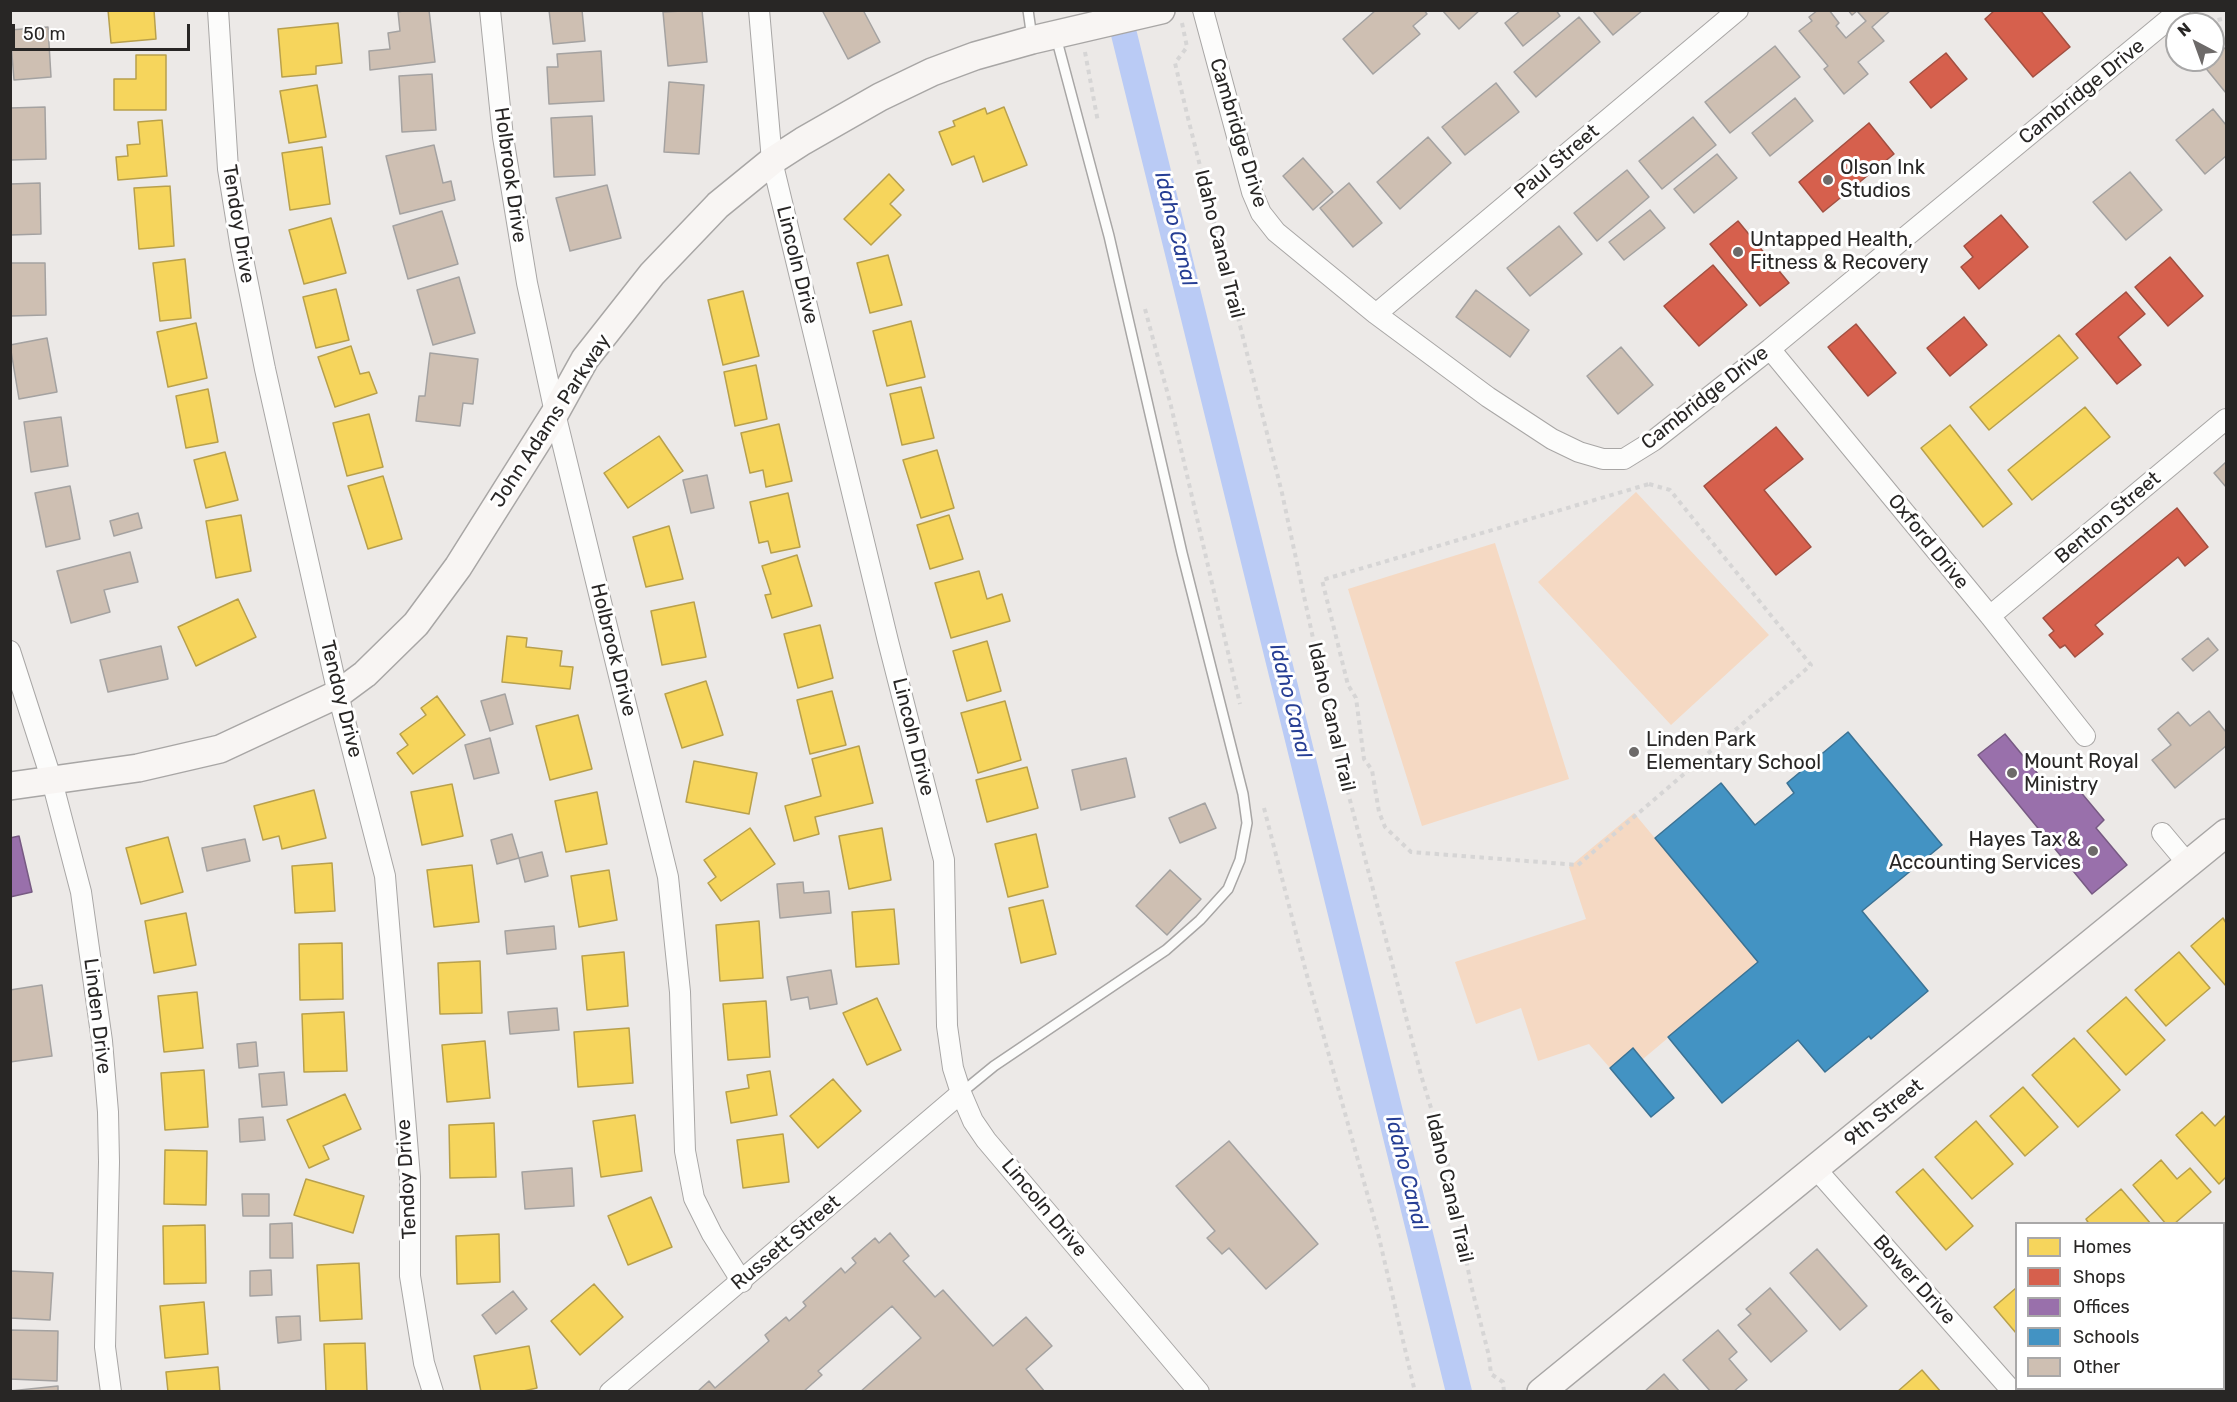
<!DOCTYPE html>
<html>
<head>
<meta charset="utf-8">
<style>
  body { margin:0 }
  #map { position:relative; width:2237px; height:1402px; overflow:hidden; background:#ece9e7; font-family:Rubik,sans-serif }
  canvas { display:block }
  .frame { position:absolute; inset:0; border:12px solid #282625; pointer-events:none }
  .legend { position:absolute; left:2015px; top:1222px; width:210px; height:168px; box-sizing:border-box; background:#fff; border:2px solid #a9a8a8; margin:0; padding:8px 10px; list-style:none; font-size:18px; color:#282625 }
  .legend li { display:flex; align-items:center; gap:12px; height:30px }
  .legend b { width:30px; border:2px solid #a9a8a8 }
  .north { position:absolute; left:2165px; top:12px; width:60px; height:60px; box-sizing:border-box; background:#fff; border:2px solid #a9a8a8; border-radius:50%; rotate:319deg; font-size:16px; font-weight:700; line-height:24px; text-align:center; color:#282625 }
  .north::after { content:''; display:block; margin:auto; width:21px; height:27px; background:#6d6a69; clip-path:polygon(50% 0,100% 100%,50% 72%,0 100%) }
  .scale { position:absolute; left:12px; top:24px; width:178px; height:27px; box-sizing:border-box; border:3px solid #282625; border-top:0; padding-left:8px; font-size:18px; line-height:21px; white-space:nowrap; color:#282625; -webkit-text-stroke:4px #fff; paint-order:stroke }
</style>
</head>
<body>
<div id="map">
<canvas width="2237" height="1402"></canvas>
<div class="frame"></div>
<ul class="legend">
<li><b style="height:16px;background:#f6d55c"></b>Homes</li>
<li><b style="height:16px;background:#d6604d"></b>Shops</li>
<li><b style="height:16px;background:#9970ab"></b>Offices</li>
<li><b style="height:16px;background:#4393c3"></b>Schools</li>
<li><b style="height:16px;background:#cebfb2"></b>Other</li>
</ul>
<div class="north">N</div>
<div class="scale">50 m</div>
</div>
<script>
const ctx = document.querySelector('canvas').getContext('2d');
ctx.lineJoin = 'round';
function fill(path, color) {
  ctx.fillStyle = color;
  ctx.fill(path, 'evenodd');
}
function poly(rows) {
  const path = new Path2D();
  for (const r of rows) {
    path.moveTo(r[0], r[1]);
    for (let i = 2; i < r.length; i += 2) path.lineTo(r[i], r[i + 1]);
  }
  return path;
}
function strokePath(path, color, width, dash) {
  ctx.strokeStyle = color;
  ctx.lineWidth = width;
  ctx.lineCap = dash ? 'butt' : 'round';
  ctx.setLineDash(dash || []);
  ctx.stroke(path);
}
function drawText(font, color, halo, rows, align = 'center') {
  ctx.font = font + ' Rubik,sans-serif';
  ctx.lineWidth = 6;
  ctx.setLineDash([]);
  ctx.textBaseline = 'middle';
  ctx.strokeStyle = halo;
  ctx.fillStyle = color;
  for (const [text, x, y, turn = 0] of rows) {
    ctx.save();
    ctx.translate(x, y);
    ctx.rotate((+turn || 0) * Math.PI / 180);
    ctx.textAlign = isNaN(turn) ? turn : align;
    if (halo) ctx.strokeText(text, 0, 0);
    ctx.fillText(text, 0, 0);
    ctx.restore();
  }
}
fill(poly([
  [1636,492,1769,635,1671,725,1538,582],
  [1495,543,1569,779,1422,826,1348,589],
  [1634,813,1758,962,1643,1059,1633,1048,1610,1068,1589,1044,1538,1061,1521,1008,1476,1024,1455,962,1586,919,1569,867]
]), '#f5d9c3');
const homes = poly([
  [108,10,154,10,156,39,111,43,108,10],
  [338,23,342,63,316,66,316,74,282,77,278,29,338,23],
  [136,55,166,55,166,110,114,110,114,79,136,79,136,55],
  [317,85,326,137,289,143,280,91,317,85],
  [1004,107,1027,165,983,182,974,156,952,165,939,132,955,126,953,121,985,108,987,114,1004,107],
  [162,120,167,176,118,180,116,157,128,156,127,145,140,144,138,122,162,120],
  [322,147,330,204,290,210,282,153,322,147],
  [889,174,904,190,890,204,901,215,871,245,844,219,889,174],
  [170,186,174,246,139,249,134,188,170,186],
  [331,218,346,273,304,284,289,230,331,218],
  [888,255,902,305,870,313,857,263,888,255],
  [185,259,191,318,160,321,153,263,185,259],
  [336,289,349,340,316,348,303,297,336,289],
  [743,291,759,356,723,365,708,300,743,291],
  [911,321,925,377,887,386,873,331,911,321],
  [196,323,207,378,168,387,157,332,196,323],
  [2059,335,2078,358,1989,430,1970,407,2059,335],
  [351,346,360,374,369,372,377,393,335,407,318,357,351,346],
  [756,365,767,419,735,426,724,372,756,365],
  [921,387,934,438,902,445,890,394,921,387],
  [208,389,218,442,186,448,176,396,208,389],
  [2085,407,2110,437,2032,500,2008,470,2085,407],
  [369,414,383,467,347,476,333,423,369,414],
  [779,424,792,481,766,487,763,470,750,473,741,433,779,424],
  [1950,425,2012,504,1983,527,1921,448,1950,425],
  [659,436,683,471,628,508,604,473,659,436],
  [937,450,954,508,921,518,903,460,937,450],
  [225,452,238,500,206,508,194,460,225,452],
  [383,476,402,539,368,549,348,486,383,476],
  [788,493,800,547,771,553,768,541,759,543,750,502,788,493],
  [241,515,251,571,216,578,206,521,241,515],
  [949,515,963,559,930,569,917,525,949,515],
  [669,526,683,579,646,587,633,537,669,526],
  [797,555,812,606,772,618,765,595,771,594,762,566,797,555],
  [979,571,987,599,1002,594,1010,621,951,638,935,583,979,571],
  [238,599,256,637,196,666,178,627,238,599],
  [694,602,706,657,662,665,651,611,694,602],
  [820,625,833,678,798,688,784,634,820,625],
  [507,636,527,638,526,647,562,651,560,666,573,667,570,689,502,682,507,636],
  [987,641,1001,691,967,701,953,651,987,641],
  [706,681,723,735,682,748,665,694,706,681],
  [832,691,846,745,810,754,797,700,832,691],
  [437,696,465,735,413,774,397,753,408,745,400,734,426,715,421,708,437,696],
  [1005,701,1021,760,978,773,961,713,1005,701],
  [578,715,592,769,550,780,536,726,578,715],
  [859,746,873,803,815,817,819,834,794,841,785,806,821,796,812,759,859,746],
  [694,761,757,773,749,814,686,802,694,761],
  [1027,767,1038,808,987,822,976,780,1027,767],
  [452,784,463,836,422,845,411,792,452,784],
  [314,790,326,838,282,849,279,836,263,840,254,806,314,790],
  [597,792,607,844,566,852,555,801,597,792],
  [750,828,775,864,721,901,708,883,716,877,704,860,750,828],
  [882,828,891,880,849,889,839,836,882,828],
  [1036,834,1048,887,1008,897,995,844,1036,834],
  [168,837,183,892,141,904,126,848,168,837],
  [332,863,335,911,295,913,292,866,332,863],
  [472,865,479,922,434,927,427,870,472,865],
  [609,870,617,920,579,927,571,876,609,870],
  [1043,900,1056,954,1021,963,1009,908,1043,900],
  [894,909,899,964,856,967,852,912,894,909],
  [186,913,196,965,154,973,145,921,186,913],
  [2223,918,2226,923,2226,986,2191,946,2223,918],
  [759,921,763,978,720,981,716,925,759,921],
  [342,943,343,999,300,1000,299,944,342,943],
  [624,952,628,1006,587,1010,582,956,624,952],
  [2179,952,2210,988,2166,1026,2135,990,2179,952],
  [480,961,482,1013,440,1014,438,963,480,961],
  [197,992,203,1048,164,1052,158,996,197,992],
  [2126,997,2165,1040,2126,1075,2087,1031,2126,997],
  [877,998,901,1050,867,1065,843,1013,877,998],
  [766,1001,770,1057,728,1060,723,1004,766,1001],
  [344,1012,347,1071,304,1072,302,1014,344,1012],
  [629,1028,633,1083,578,1087,574,1032,629,1028],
  [2074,1038,2120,1090,2078,1127,2032,1075,2074,1038],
  [485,1041,490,1098,447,1102,442,1045,485,1041],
  [204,1070,208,1127,165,1130,161,1073,204,1070],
  [770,1071,777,1115,731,1123,726,1092,749,1088,747,1075,770,1071],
  [833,1079,861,1111,818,1148,790,1116,833,1079],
  [2023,1087,2058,1127,2025,1156,1990,1116,2023,1087],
  [345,1094,361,1129,323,1146,329,1159,309,1168,287,1120,345,1094],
  [2202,1112,2215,1126,2226,1115,2226,1177,2219,1184,2176,1135,2202,1112],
  [635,1115,642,1171,601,1177,593,1121,635,1115],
  [1976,1121,2013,1164,1972,1199,1935,1157,1976,1121],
  [494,1123,496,1177,450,1178,449,1125,494,1123],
  [783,1134,789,1182,743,1188,737,1140,783,1134],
  [165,1150,207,1151,206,1205,164,1204,165,1150],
  [2161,1160,2177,1179,2190,1168,2211,1192,2174,1224,2166,1224,2133,1185,2161,1160],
  [1923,1169,1973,1226,1946,1250,1896,1192,1923,1169],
  [306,1179,364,1196,353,1233,294,1215,306,1179],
  [2121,1189,2151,1224,2089,1224,2086,1219,2121,1189],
  [651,1197,672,1247,628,1265,608,1216,651,1197],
  [205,1225,206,1283,164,1284,163,1226,205,1225],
  [499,1234,500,1282,457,1284,456,1236,499,1234],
  [359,1263,362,1319,320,1321,317,1265,359,1263],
  [594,1284,623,1317,580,1355,551,1321,594,1284],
  [2016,1288,2016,1333,1994,1307,2016,1288],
  [204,1302,208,1354,165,1358,160,1306,204,1302],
  [365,1343,367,1392,326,1392,324,1344,365,1343],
  [529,1346,537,1388,519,1392,481,1392,474,1356,529,1346],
  [218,1367,220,1392,168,1392,166,1372,218,1367],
  [1922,1370,1941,1392,1897,1392,1922,1370],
  [2157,1388,2168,1388,2171,1392,2154,1392,2157,1388]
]);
fill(homes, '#f6d55c');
strokePath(homes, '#b8a04c', 1.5);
const shops = poly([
  [1995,10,2040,10,2070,47,2033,77,1985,19,1995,10],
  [1946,53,1967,79,1931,108,1910,82,1946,53],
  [1869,123,1894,154,1823,212,1799,182,1869,123],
  [2001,215,2028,247,1979,289,1961,267,1973,257,1964,246,2001,215],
  [1738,221,1789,283,1760,306,1710,244,1738,221],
  [2170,257,2203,296,2168,326,2135,287,2170,257],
  [1713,265,1747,305,1699,346,1664,306,1713,265],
  [2126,292,2145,314,2118,337,2141,365,2117,384,2076,334,2126,292],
  [1964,317,1987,345,1950,376,1927,348,1964,317],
  [1856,324,1896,373,1868,396,1828,347,1856,324],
  [1776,427,1803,459,1764,490,1811,547,1776,575,1704,486,1776,427],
  [2177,508,2208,547,2185,566,2178,557,2095,625,2103,634,2075,657,2065,645,2060,648,2049,635,2054,631,2043,618,2177,508]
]);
fill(shops, '#d6604d');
strokePath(shops, '#a24f41', 1.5);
const offices = poly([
  [2005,734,2052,791,2069,778,2104,820,2096,828,2127,865,2092,894,1978,755,2005,734],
  [19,836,32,892,10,897,10,838,19,836]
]);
fill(offices, '#9970ab');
strokePath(offices, '#775a83', 1.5);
const schools = poly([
  [1848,732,1942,845,1862,911,1928,991,1871,1039,1869,1036,1825,1072,1798,1040,1722,1103,1668,1037,1758,962,1655,838,1721,783,1755,825,1794,793,1787,783,1848,732],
  [1633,1048,1674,1098,1651,1117,1610,1068,1633,1048]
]);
fill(schools, '#4393c3');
strokePath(schools, '#3b7294', 1.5);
strokePath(poly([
  [1121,10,1122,26,1459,1392]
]), '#bacbf5', 26);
const building = poly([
  [408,10,429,10,435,62,370,70,369,51,390,49,388,33,400,31,398,12,408,10],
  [549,10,582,10,585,41,553,44,549,10],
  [702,10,707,62,668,66,663,12,702,10],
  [822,10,863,10,880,42,848,59,822,10],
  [1376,10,1424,10,1427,14,1413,26,1420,34,1373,74,1343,39,1376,10],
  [1442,10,1480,10,1459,29,1442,10],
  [1521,10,1556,10,1560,16,1523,46,1505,23,1521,10],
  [1592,10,1643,10,1613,35,1592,10],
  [1818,10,1829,10,1839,23,1836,26,1846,38,1866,21,1857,11,1852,15,1848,10,1891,10,1872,27,1884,41,1858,62,1868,74,1844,94,1824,69,1828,66,1799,31,1812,21,1809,17,1818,10],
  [1579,17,1600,42,1536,97,1514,72,1579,17],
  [48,27,51,77,14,80,10,30,48,27],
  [1775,46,1800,77,1730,133,1705,102,1775,46],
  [2226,47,2226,93,2204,66,2226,47],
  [601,51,604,101,549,104,547,67,558,67,557,54,601,51],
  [432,74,436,130,402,132,399,76,432,74],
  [669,82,704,85,699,154,664,152,669,82],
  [1496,83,1519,112,1465,155,1442,127,1496,83],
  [1795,98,1813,121,1770,156,1752,133,1795,98],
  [45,107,46,159,10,160,10,108,45,107],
  [2213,109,2226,125,2226,156,2205,174,2176,140,2213,109],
  [592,116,595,175,554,177,551,118,592,116],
  [1693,117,1716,145,1662,189,1639,161,1693,117],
  [1428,137,1451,163,1400,209,1377,182,1428,137],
  [434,145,443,183,451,181,455,200,400,214,386,156,434,145],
  [1717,154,1737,178,1694,213,1674,189,1717,154],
  [1303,158,1333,192,1313,210,1283,176,1303,158],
  [1627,170,1649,197,1597,241,1574,213,1627,170],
  [2130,172,2162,210,2126,240,2093,202,2130,172],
  [40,183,41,234,10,235,10,184,40,183],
  [1349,183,1382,223,1353,247,1320,208,1349,183],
  [607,185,621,238,570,251,556,198,607,185],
  [1650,210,1665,228,1624,260,1609,242,1650,210],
  [442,211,458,264,408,279,393,226,442,211],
  [1559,226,1582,254,1530,296,1507,268,1559,226],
  [10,263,45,263,46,315,10,316,10,263],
  [459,277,475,333,433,345,417,290,459,277],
  [1476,290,1529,330,1510,357,1456,317,1476,290],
  [47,338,57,392,19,399,10,345,47,338],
  [1621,347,1653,385,1618,414,1587,376,1621,347],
  [430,353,478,359,473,404,463,403,460,426,416,421,419,396,425,396,430,353],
  [61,417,68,466,31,472,24,422,61,417],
  [2226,462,2226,487,2214,473,2226,462],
  [707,475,714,508,691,513,683,480,707,475],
  [70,486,80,539,46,547,35,493,70,486],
  [138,513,142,528,114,536,110,521,138,513],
  [130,552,138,582,104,590,110,612,71,623,57,571,130,552],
  [2208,638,2218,650,2193,671,2182,659,2208,638],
  [161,646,168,679,108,692,100,660,161,646],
  [505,694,513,724,490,731,481,701,505,694],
  [2209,711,2226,732,2226,746,2175,788,2152,760,2171,745,2158,729,2178,712,2190,726,2209,711],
  [490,738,499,773,474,779,465,745,490,738],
  [1126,758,1135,797,1081,810,1072,770,1126,758],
  [1205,803,1216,828,1180,843,1169,818,1205,803],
  [512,834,519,858,497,864,491,840,512,834],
  [245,839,250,861,207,871,202,848,245,839],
  [542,852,548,876,525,882,519,858,542,852],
  [1170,870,1201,899,1167,935,1136,906,1170,870],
  [803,882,804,893,829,891,831,913,780,918,777,884,803,882],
  [554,926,556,949,507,954,505,931,554,926],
  [831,970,837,1004,810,1009,808,997,791,1000,787,977,831,970],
  [42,985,52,1056,10,1062,10,990,42,985],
  [557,1008,559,1030,510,1034,508,1012,557,1008],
  [256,1042,258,1066,239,1068,237,1044,256,1042],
  [284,1072,287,1105,262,1107,259,1074,284,1072],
  [263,1117,265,1140,240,1142,239,1119,263,1117],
  [1229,1141,1318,1244,1266,1289,1229,1248,1222,1254,1207,1238,1215,1231,1176,1186,1229,1141],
  [572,1168,574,1206,525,1209,522,1172,572,1168],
  [242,1194,269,1194,269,1216,243,1216,242,1194],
  [292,1223,293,1258,270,1258,270,1224,292,1223],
  [890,1233,909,1256,903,1261,935,1297,943,1290,993,1346,1026,1317,1052,1346,1026,1369,1045,1392,860,1392,921,1338,892,1306,818,1371,822,1375,803,1392,697,1392,709,1381,715,1388,769,1341,765,1335,786,1317,789,1321,806,1306,803,1302,841,1268,845,1273,856,1263,852,1258,875,1238,879,1243,890,1233],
  [1817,1249,1867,1306,1840,1330,1790,1273,1817,1249],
  [271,1270,272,1295,250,1296,250,1271,271,1270],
  [10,1271,53,1273,50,1320,10,1318,10,1271],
  [1770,1288,1807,1331,1771,1362,1738,1325,1751,1314,1746,1309,1770,1288],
  [513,1291,527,1309,496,1334,482,1315,513,1291],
  [300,1316,301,1340,278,1343,276,1317,300,1316],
  [2226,1326,2226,1370,2224,1373,2224,1329,2226,1326],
  [10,1330,58,1331,57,1381,10,1379,10,1330],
  [1718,1330,1737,1352,1729,1359,1747,1380,1733,1392,1711,1392,1683,1360,1718,1330],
  [1664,1374,1680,1392,1644,1392,1664,1374],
  [58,1386,58,1392,10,1392,10,1391,58,1386]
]);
fill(building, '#cebfb2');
strokePath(building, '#a4a2a1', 1.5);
const lane = poly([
  [1028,10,1032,38],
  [961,1093,994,1066,1166,950,1200,920,1228,889,1240,860,1247,823,1243,794,1182,553,1109,236,1056,37]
]);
const street = poly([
  [218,10,228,169,241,249,265,369,338,694,385,876,410,1177,410,1276,424,1363,433,1392],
  [490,10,503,137,527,283,555,413,668,877,680,992,685,1151,694,1198,712,1234,742,1282],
  [759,10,772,161,888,641,944,860,947,1026,953,1068,961,1093,973,1121,986,1140,1199,1392],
  [1203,10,1252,192,1261,213,1276,232,1376,314,1488,397,1552,439,1579,452,1603,459,1624,459,1653,441,1770,349,2180,10],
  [1376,314,1738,10],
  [1770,349,1990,616,2085,736],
  [1990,616,2226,419],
  [10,651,52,781,81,892,102,1041,108,1112,109,1162,105,1347,111,1392],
  [2162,833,2188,864],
  [1816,1169,2013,1392],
  [2224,1261,2226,1259],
  [610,1392,961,1093],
  [2069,1392,2073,1388]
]);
const secondary = poly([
  [10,786,138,768,220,749,338,694,365,674,416,624,458,567,555,413,585,359,652,274,718,205,772,161,803,141,880,97,932,72,975,56,1032,40,1161,10],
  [1541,1392,2226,833]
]);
strokePath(lane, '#a8a6a5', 12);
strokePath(street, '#a8a6a5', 22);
strokePath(secondary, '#a8a6a5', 30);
strokePath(poly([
  [1182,23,1187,47,1175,63,1187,114,1282,493,1336,746,1421,1075,1448,1164,1471,1285,1489,1356,1491,1374,1503,1382,1504,1392],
  [2200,24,2226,18],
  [1085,52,1098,122],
  [1145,309,1171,406,1240,704],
  [1649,484,1670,490,1811,665,1578,865,1411,852,1385,827,1379,812,1372,770,1364,759,1356,698,1348,685,1322,580,1649,484],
  [1264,808,1306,972,1377,1229,1415,1392]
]), '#d6d5d5', 4, [4.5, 4.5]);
strokePath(lane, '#fcfcfb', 9);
strokePath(street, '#fcfcfb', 20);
strokePath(secondary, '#f8f5f3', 27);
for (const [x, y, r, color] of [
  [1828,180,6,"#6d6a69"],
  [1738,252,6,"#6d6a69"],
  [1634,752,6,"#6d6a69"],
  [2012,773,6,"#6d6a69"],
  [2093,851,6,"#6d6a69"]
]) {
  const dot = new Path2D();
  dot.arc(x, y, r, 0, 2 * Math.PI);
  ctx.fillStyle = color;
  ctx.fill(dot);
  strokePath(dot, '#fff', 2);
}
drawText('20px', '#282625', '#fff', [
  ["Cambridge Drive",2082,92,-39],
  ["Cambridge Drive",1238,133,73],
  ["Paul Street",1557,162,-40],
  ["Holbrook Drive",510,175,82],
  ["Tendoy Drive",238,224,81],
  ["Idaho Canal Trail",1219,244,76],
  ["Lincoln Drive",797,265,76],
  ["Cambridge Drive",1705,398,-38],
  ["John Adams Parkway",551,421,-57],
  ["Benton Street",2108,518,-40],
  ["Oxford Drive",1928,542,51],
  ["Holbrook Drive",613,650,76],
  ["Tendoy Drive",341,699,76],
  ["Idaho Canal Trail",1331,717,77],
  ["Lincoln Drive",913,737,76],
  ["Linden Drive",97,1016,83],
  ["9th Street",1884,1113,-39],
  ["Tendoy Drive",407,1179,-93],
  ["Idaho Canal Trail",1449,1188,77],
  ["Lincoln Drive",1044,1208,50],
  ["Russett Street",786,1243,-40],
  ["Bower Drive",1914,1280,48]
]);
drawText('20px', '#282625', '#fff', [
  ["Olson Ink",1840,168],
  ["Studios",1840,191],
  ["Untapped Health,",1750,240],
  ["Fitness & Recovery",1750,263],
  ["Linden Park",1646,740],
  ["Elementary School",1646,763],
  ["Mount Royal",2024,762],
  ["Ministry",2024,785],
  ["Hayes Tax &",2081,840,"right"],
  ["Accounting Services",2081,863,"right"]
], 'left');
drawText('italic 21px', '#263e94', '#fff', [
  ["Idaho Canal",1175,229,76],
  ["Idaho Canal",1290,701,76],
  ["Idaho Canal",1406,1173,76]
]);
</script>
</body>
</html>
